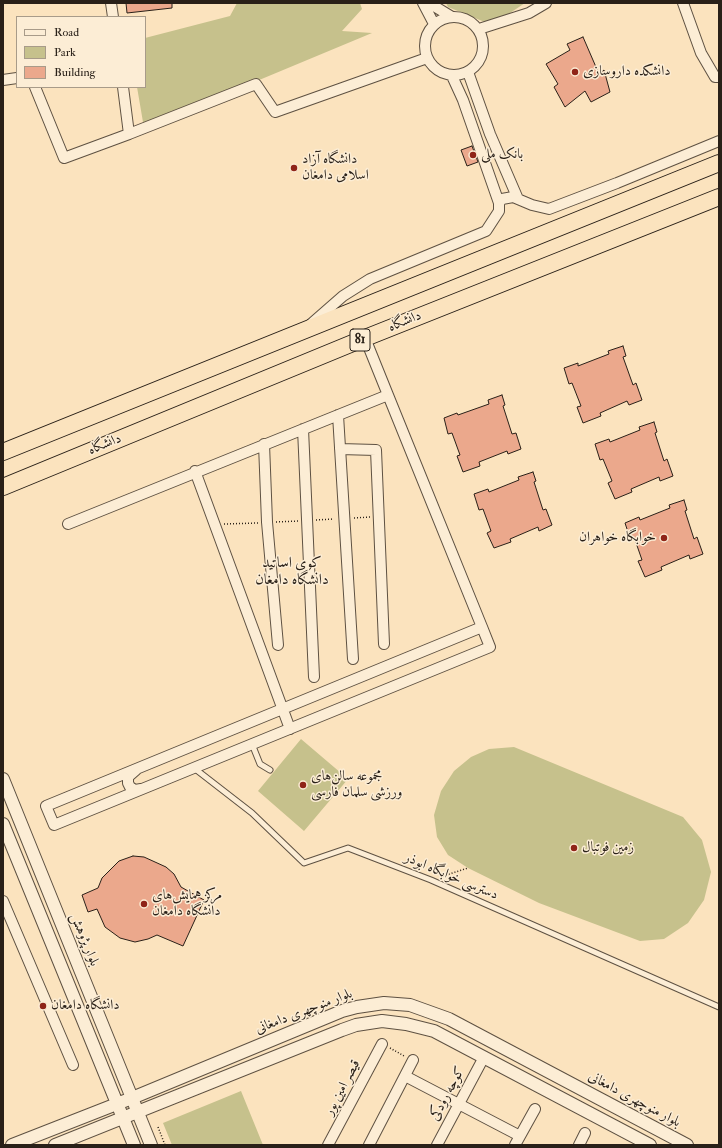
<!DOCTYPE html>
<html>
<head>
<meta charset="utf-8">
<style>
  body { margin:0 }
  #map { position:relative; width:722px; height:1148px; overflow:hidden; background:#fbe3be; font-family:"IM FELL Double Pica",serif }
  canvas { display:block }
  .frame { position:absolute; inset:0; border:4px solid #292018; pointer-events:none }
  .legend { position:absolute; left:16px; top:16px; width:130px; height:72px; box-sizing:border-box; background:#fcedd5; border:1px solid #a89b89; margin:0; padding:5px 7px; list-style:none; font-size:12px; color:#292018 }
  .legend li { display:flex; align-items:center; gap:8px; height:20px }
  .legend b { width:20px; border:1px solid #a89b89 }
</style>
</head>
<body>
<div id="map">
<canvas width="722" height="1148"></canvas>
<div class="frame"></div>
<ul class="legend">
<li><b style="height:5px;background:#fcedd5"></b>Road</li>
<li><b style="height:11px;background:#c6c18c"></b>Park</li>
<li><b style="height:11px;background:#eba88c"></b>Building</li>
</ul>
</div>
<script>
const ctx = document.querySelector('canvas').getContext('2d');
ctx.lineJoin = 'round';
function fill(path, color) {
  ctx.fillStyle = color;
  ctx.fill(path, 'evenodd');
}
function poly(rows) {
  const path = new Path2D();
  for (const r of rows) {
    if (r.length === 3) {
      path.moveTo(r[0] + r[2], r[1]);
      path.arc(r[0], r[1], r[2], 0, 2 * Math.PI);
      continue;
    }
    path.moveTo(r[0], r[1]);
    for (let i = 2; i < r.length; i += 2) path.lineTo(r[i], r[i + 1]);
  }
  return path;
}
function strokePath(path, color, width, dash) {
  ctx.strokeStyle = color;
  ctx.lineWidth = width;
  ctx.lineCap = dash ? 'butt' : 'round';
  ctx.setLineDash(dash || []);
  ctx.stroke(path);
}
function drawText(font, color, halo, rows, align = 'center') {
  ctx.font = font + ' "IM FELL Double Pica",Amiri,serif';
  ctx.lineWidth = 3;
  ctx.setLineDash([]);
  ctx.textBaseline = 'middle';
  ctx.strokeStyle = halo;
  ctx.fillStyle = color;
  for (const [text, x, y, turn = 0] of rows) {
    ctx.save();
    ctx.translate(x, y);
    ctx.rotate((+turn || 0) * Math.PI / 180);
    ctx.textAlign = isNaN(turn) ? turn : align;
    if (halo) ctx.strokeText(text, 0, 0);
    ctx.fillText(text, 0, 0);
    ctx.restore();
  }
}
fill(poly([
  [237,3,360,3,362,9,342,31,372,33,144,128,137,87,145,87,145,38,230,16],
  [446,3,525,3,492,25,448,7],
  [301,739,348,779,304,831,258,791],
  [514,747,683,817,702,840,711,872,704,900,688,923,664,939,640,941,539,903,468,868,448,855,437,837,434,815,441,791,454,771,471,757,489,749],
  [241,1091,263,1145,172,1145,163,1123]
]), '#c6c18c');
const building = poly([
  [126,3,172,3,172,8,127,13,126,3],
  [583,37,599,74,604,70,610,92,591,102,585,91,565,107,554,87,558,84,546,64,570,50,567,44,583,37],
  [472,146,478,162,467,166,461,150,472,146],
  [623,346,626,356,623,357,633,385,636,383,642,400,629,405,627,401,600,413,601,416,583,423,577,407,581,406,572,383,569,384,564,368,578,363,578,366,609,354,608,351,623,346],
  [502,395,505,405,503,406,512,434,516,433,521,449,508,454,507,451,479,462,480,466,463,472,457,456,460,455,452,433,448,434,444,418,457,413,458,415,489,404,488,400,502,395],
  [654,422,657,432,655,433,664,461,667,459,673,476,660,481,659,477,631,489,632,492,615,499,608,483,612,481,603,459,600,460,595,444,609,439,610,442,640,430,639,427,654,422],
  [533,472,536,481,534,482,543,510,546,509,552,525,539,531,538,527,510,539,511,542,494,548,487,533,491,531,483,509,479,510,474,494,488,489,489,492,519,480,518,477,533,472],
  [684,500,687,510,685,511,694,539,697,537,703,554,690,559,689,555,661,567,662,570,645,577,638,561,642,560,634,537,630,538,625,523,639,517,640,520,670,508,669,505,684,500],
  [133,856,144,857,166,867,174,874,181,887,204,900,183,946,157,935,148,939,135,942,120,938,105,927,97,909,88,912,82,895,98,888,102,878,119,861,133,856]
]);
fill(building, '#eba88c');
strokePath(building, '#292018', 1);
const service = poly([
  [252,744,260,764,270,770],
  [194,768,252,813,304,863,348,848,431,880,719,1007]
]);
const minor = poly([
  [111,3,113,17],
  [423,3,434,24],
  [429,3,452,17],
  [683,3,701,53,715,77,719,77],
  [454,46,29],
  [479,29,529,13,546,3],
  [468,72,490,134,518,199],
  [452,76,463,100,499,203],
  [3,80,17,78],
  [35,87,64,158,129,134],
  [123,87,129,134,256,84,275,112,427,58],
  [311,324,343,296,370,279,486,231,499,211,499,203,502,199,513,197,532,205,549,209,617,183,719,141],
  [365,338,388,395,482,627,490,647,54,825,46,806,482,627],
  [338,415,353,659],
  [303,429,314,677],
  [264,444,267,522,278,645],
  [340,449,376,450,384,644],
  [195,471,290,729],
  [68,524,388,395],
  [136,770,128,777,128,783,130,787,135,790,141,789],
  [3,901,73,1065],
  [405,1076,520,1136],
  [328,1145,382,1044],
  [369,1145,413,1060],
  [437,1145,484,1057],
  [515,1145,535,1109],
  [579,1145,585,1133]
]);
const tertiary = poly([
  [3,779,151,1145],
  [3,824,134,1145],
  [12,1145,132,1098,342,1011,357,1007,384,1003,410,1005,449,1019,687,1145],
  [55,1145,342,1030,356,1025,382,1021,406,1024,434,1031,650,1145]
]);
const trunk = poly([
  [3,452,719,163],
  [3,487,365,338,719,197]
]);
strokePath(service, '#5e5142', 7);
strokePath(minor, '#5e5142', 12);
strokePath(tertiary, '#5e5142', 14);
strokePath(trunk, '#292018', 18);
strokePath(poly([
  [354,518,370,517],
  [316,520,334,519],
  [276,522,298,521],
  [224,524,258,523],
  [443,876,468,868],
  [390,1048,404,1056],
  [158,1127,165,1145]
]), '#292018', 1.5, [1, 2]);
strokePath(service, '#fcedd5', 5);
strokePath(minor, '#fcedd5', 10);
strokePath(tertiary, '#fcedd5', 12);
strokePath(trunk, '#fbe3be', 16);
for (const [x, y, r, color] of [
  [575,72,4,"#8f2418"],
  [473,155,4,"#8f2418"],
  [294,168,4,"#8f2418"],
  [664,538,4,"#8f2418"],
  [303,785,4,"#8f2418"],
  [574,848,4,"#8f2418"],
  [144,904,4,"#8f2418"],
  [43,1006,4,"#8f2418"]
]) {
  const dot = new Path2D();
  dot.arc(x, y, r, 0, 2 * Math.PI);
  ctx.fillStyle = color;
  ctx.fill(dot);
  strokePath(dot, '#fcedd5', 1.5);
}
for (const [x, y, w] of [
  [360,340,20]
]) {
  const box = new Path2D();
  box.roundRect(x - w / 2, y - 11, w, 22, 3);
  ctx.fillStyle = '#fcedd5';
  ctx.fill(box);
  strokePath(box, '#292018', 1);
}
drawText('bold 13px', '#292018', null, [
  ["81",360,340]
]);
drawText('14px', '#292018', '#fcedd5', [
  ["دانشکده داروسازی",583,72],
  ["بانک ملی",481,155],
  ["دانشگاه آزاد",302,160],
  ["اسلامی دامغان",302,176],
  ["خوابگاه خواهران",656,538,"right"],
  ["مجموعه سالن‌های",311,777],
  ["ورزشی سلمان فارسی",311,793],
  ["زمین فوتبال",582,848],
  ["مرکز همایش‌های",152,896],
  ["دانشگاه دامغان",152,912],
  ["دانشگاه دامغان",51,1006]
], 'left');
drawText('14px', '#292018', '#fcedd5', [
  ["دانشگاه",405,322,-22],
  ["دانشگاه",105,445,-22],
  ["دسترسی خوابگاه ابوذر",451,877,23],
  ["بلوار پژوهش",84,940,68],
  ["بلوار منوچهری دامغانی",304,1012,-21],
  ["قیصر امین پور",343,1088,-62],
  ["کوچه رودکی",448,1094,-62],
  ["بلوار منوچهری دامغانی",634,1100,28]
]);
drawText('15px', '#292018', '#fcedd5', [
  ["کوی اساتید",292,564],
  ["دانشگاه دامغان",292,581]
]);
</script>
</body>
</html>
